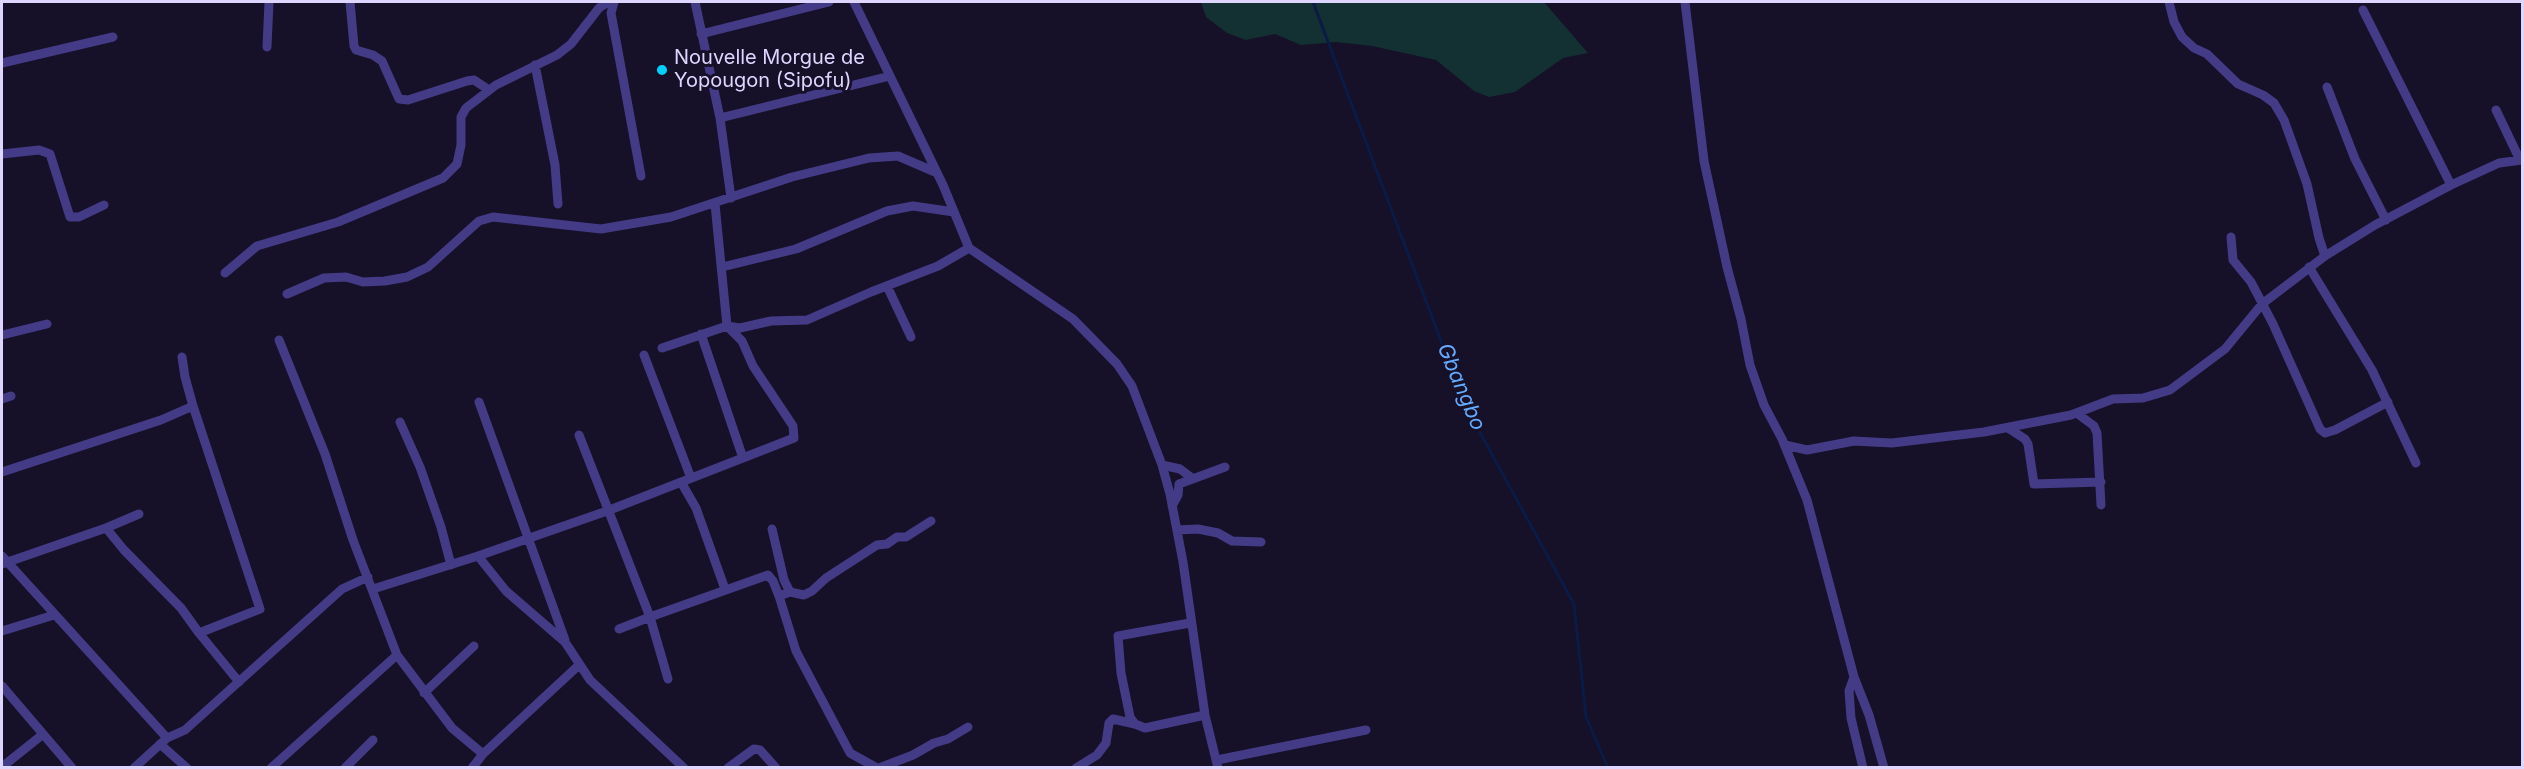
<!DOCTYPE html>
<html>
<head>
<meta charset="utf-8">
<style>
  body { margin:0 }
  #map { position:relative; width:2524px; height:769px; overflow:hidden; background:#161028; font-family:Inter,sans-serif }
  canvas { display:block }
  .frame { position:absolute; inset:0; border:3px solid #ded6ff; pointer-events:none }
</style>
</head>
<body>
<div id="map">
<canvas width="2524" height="769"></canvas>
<div class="frame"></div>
</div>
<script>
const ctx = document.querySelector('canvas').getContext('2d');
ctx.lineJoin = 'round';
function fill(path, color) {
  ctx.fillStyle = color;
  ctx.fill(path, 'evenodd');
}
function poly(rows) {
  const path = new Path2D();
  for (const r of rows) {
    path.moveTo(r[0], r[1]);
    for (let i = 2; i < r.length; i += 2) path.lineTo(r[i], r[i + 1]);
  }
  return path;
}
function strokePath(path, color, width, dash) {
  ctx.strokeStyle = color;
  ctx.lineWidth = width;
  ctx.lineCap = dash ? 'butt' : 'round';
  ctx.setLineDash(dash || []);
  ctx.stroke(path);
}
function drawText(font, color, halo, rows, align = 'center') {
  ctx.font = font + ' Inter,sans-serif';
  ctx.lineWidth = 6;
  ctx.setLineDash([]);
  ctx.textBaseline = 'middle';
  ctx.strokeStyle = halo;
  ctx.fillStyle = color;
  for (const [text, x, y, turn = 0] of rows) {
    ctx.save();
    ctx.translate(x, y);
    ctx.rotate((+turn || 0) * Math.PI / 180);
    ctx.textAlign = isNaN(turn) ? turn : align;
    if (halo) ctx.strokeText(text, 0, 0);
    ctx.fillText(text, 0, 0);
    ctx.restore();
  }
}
fill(poly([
  [1201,2,1544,2,1588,53,1563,58,1515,92,1489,97,1474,91,1436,60,1372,46,1336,42,1301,45,1275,34,1246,40,1227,33,1206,17]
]), '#133032');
strokePath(poly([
  [1313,2,1466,407,1574,604,1586,717,1608,768]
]), '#0a1b46', 3);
strokePath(poly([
  [350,2,354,46,356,50,373,55,382,61,399,99,408,100,467,81,474,80,489,90],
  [614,2,611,13,641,176],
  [695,2,720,118,731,198],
  [854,2,943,185,969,248,1073,319,1117,364,1132,386,1162,465,1170,494,1183,562,1205,715,1218,768],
  [1685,2,1704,161,1727,267,1741,319,1750,365,1764,405,1782,439,1807,500,1854,677,1869,715,1884,768],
  [2169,2,2174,22,2182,37,2194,48,2207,54,2238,84,2263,95,2274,103,2284,120,2307,184,2319,238,2325,256],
  [2363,10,2451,185],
  [701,34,829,2],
  [267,47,269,2],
  [2,63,113,37],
  [535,65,555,165,558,204],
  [2327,87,2355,159,2386,220],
  [2496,110,2520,160],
  [720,118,890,76],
  [2,154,39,150,50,154,70,217,79,217,104,205],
  [2231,237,2233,260,2251,282,2273,324,2320,429,2325,433,2335,430,2388,402],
  [722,267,796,249,887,211,913,206,954,212],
  [2309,267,2372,370,2416,463],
  [225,273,257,246,338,222,443,178,457,164,461,145,461,117,466,108,496,85,557,55,571,44,599,8,608,2],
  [887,286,911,337],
  [287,294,324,278,346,277,363,282,385,281,407,277,428,267,479,221,493,217,601,229,671,217,792,177,869,158,898,156,935,172],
  [727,326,740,328,771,321,807,320,871,292,938,266,969,248],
  [701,334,743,458],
  [2,335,47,324],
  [279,340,325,454,353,540,397,655,452,728,483,754,579,665],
  [662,348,727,326,715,204],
  [644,355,691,478],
  [182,357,185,377,193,406],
  [2,399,11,396],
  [479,402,565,640],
  [2078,414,2094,426,2097,433,2101,505],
  [400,422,420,467,441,527,451,565],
  [2008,428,2025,439,2028,444,2034,484,2101,482],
  [579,435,650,617,768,575,773,581,779,596,796,651,850,753,877,768],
  [1785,445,1807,450,1854,441,1892,443,1984,432,2071,415,2113,399,2143,398,2170,390,2225,349,2262,304,2325,256,2375,225,2451,185,2499,163,2522,160],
  [1162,465,1180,469,1192,478],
  [2,472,161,420,193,406,260,609,199,633,181,608,124,550,106,528],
  [681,482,696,508,725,589],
  [1172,506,1178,495,1179,484,1225,467],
  [772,529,784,580,790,592],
  [1177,530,1198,529,1218,533,1232,541,1261,542],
  [2,556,167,738],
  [478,556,506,591,565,642,590,680,684,768],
  [2,564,106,528,139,514],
  [373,589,478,556,607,511,794,438,793,426,753,366,742,341,727,326],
  [779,596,790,592,804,595,812,591,826,578,877,545,887,544,897,537,906,537,931,521],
  [1190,623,1118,636,1121,673,1130,717,1135,724,1145,728,1205,715],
  [619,629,650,617,668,679],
  [2,631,54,615],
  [199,633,239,682],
  [1854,677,1849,691,1851,718,1863,768],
  [2,686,72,768],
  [424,693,474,646],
  [160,744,187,768],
  [1217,760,1366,730],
  [2,767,42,735],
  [134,768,167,738,185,730,342,589,368,577],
  [271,768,397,655],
  [345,768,373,740],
  [472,768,483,754],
  [728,768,754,749,760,750,776,768],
  [879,768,913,755,934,743,948,739,968,727],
  [1076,768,1097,755,1106,743,1109,723,1113,719,1135,724]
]), '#443b87', 9);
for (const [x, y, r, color] of [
  [662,70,6,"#02d1ff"]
]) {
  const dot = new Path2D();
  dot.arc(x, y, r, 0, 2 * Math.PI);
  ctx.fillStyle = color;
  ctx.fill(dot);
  strokePath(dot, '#161028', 2);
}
drawText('20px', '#ded6ff', '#161028', [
  ["Nouvelle Morgue de",674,58],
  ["Yopougon (Sipofu)",674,81]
], 'left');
drawText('italic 21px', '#64abff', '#161028', [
  ["Gbangbo",1461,387,67]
]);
</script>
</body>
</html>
